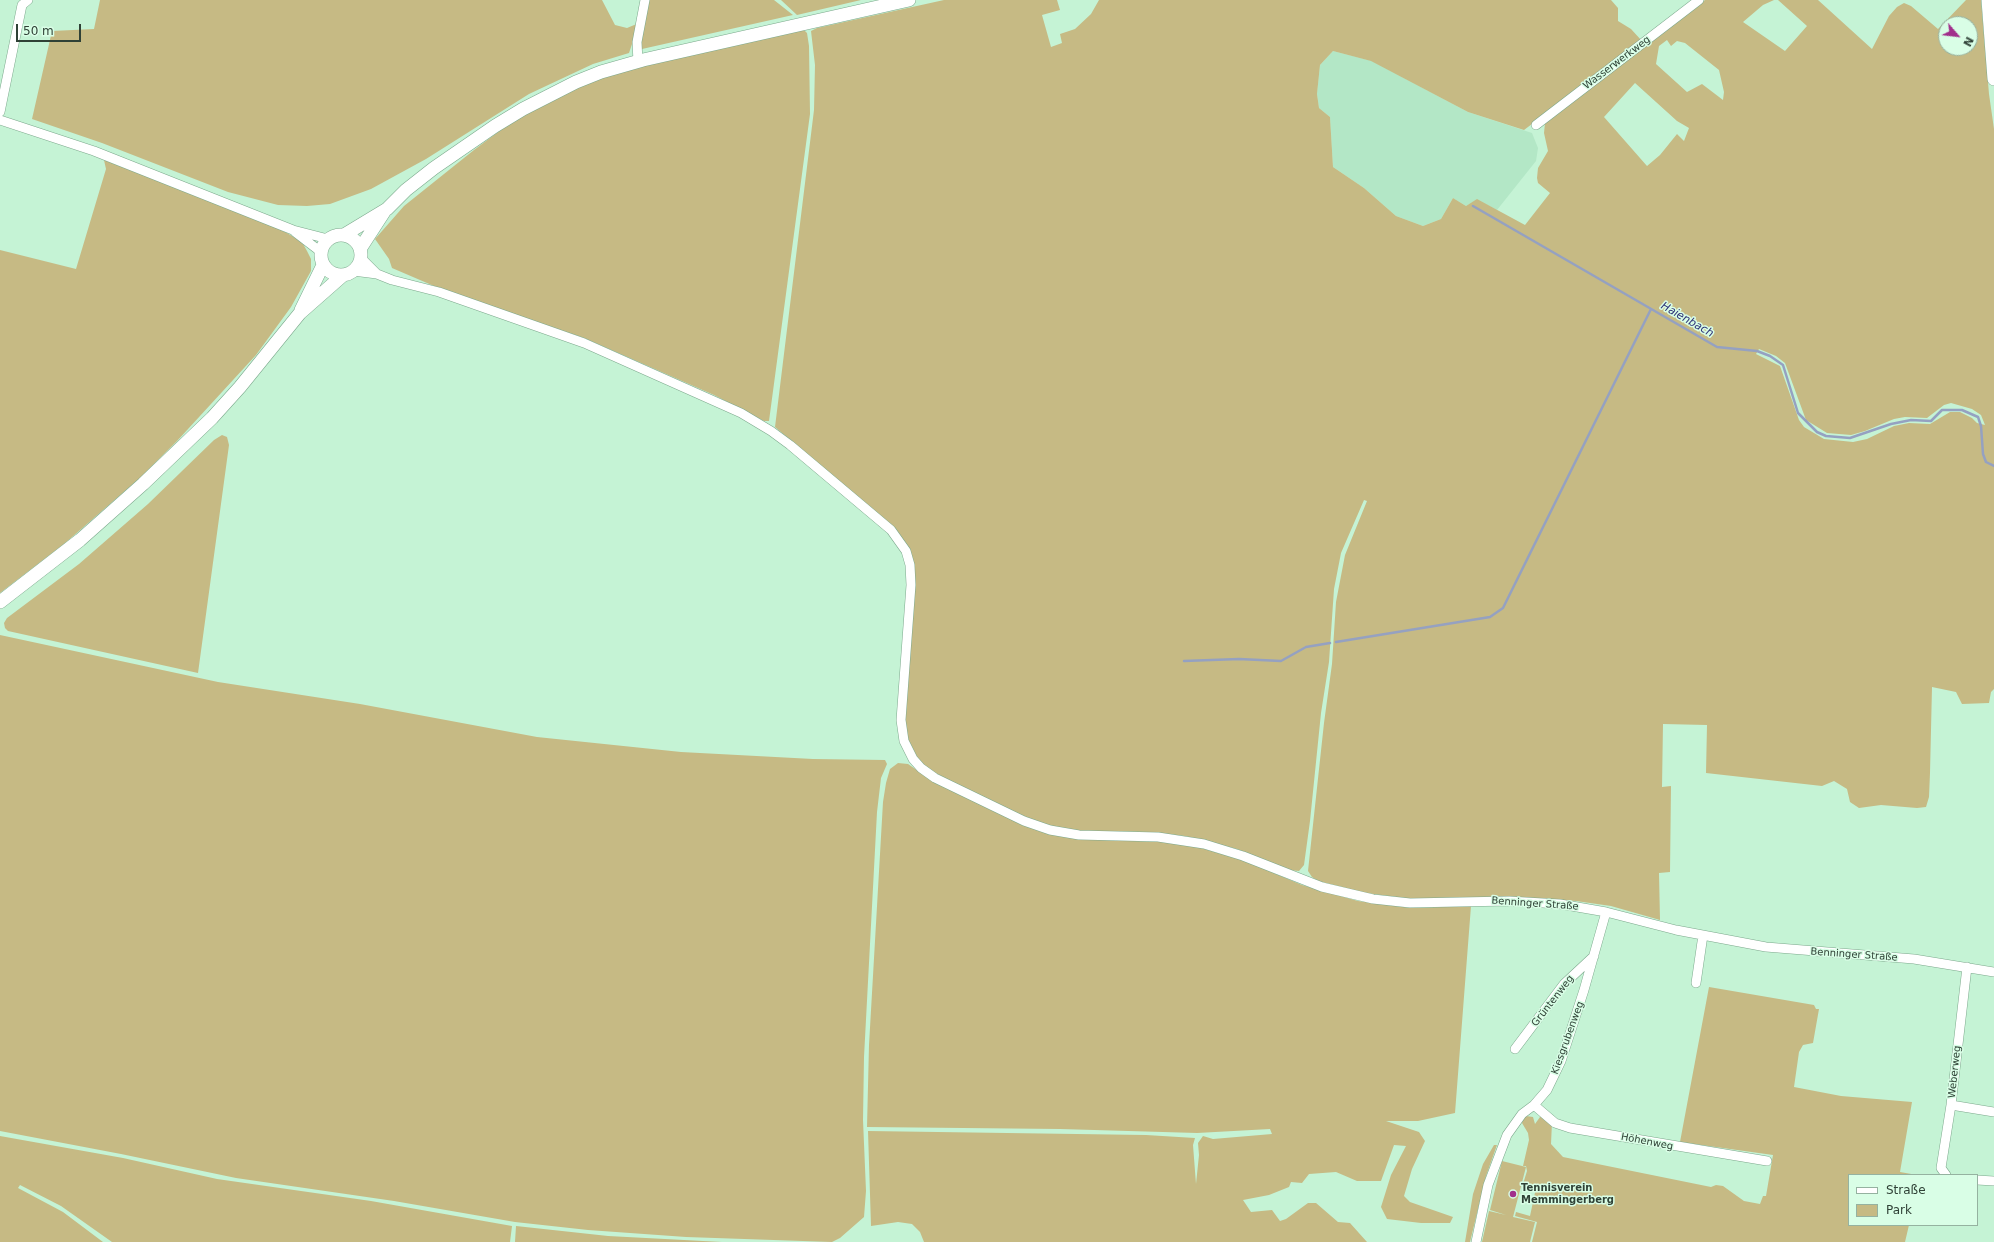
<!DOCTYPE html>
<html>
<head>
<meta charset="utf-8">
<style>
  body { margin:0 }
  #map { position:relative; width:1994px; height:1242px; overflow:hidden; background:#c5f3d5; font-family:"DejaVu Sans",sans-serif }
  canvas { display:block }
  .legend { position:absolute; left:1848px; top:1174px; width:130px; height:52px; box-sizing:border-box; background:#d9fee6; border:1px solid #95b2a0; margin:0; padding:5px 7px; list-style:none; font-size:12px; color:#2f4136 }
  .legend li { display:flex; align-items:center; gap:8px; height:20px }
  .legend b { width:20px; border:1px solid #95b2a0 }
  .north { position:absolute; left:1938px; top:16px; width:40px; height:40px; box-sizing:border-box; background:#d9fee6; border:1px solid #95b2a0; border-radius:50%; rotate:118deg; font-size:11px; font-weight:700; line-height:16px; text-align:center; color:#2f4136 }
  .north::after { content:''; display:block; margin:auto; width:14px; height:18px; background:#a12f8b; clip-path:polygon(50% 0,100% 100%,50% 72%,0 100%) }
  .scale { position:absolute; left:16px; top:24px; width:65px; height:18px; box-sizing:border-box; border:2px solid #2f4136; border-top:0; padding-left:5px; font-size:12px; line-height:14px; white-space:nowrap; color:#2f4136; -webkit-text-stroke:3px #d9fee6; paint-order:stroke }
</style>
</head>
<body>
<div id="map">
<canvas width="1994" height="1242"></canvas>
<ul class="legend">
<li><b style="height:5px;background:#fff"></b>Straße</li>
<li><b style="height:11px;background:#c6ba84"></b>Park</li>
</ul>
<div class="north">N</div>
<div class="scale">50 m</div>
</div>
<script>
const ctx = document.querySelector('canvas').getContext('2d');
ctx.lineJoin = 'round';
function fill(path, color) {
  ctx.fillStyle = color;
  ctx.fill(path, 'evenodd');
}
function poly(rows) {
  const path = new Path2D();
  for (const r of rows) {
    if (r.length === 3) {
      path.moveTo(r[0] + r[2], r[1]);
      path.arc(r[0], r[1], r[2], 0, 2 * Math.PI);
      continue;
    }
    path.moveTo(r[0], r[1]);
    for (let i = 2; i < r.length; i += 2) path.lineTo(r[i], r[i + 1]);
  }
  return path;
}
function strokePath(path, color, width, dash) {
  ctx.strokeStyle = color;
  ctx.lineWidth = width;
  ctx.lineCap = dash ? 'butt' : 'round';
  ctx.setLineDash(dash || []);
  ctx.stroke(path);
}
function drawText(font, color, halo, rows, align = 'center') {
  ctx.font = font + ' "DejaVu Sans",sans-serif';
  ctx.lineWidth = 3;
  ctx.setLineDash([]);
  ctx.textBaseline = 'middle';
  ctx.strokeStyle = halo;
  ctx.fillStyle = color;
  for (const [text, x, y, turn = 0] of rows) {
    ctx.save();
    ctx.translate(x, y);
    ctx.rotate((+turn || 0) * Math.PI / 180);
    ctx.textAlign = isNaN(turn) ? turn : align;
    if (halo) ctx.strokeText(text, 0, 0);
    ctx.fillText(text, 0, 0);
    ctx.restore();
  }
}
fill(poly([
  [1333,51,1372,61,1468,112,1532,133,1538,148,1536,161,1497,210,1477,200,1466,206,1453,198,1441,219,1423,226,1396,216,1364,188,1333,167,1330,117,1319,108,1317,94,1320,65]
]), '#b3e7c6');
fill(poly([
  [100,0,602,0,615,25,627,28,639,23,629,53,593,64,529,94,426,159,371,189,330,204,307,206,278,205,228,192,102,143,32,119,52,31,94,29],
  [649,0,774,0,793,15,642,49,640,43],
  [781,0,861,0,797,15],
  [944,0,1057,0,1060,10,1042,15,1051,47,1062,43,1060,34,1075,29,1091,14,1099,0,1611,0,1618,8,1618,21,1631,29,1642,41,1524,130,1468,112,1371,61,1333,51,1320,65,1317,94,1319,108,1330,117,1333,167,1364,188,1396,216,1423,226,1441,219,1453,198,1466,206,1477,199,1525,225,1550,193,1538,183,1537,178,1538,168,1548,151,1544,133,1545,123,1705,0,1774,0,1763,5,1743,22,1785,51,1807,26,1778,0,1818,0,1872,49,1889,16,1897,7,1904,3,1911,6,1938,29,1966,0,1981,0,1989,94,1994,129,1994,689,1991,692,1989,703,1962,704,1956,692,1932,687,1930,773,1929,797,1926,807,1917,808,1881,805,1859,808,1850,802,1847,789,1834,781,1822,786,1706,773,1707,725,1663,724,1662,787,1671,786,1670,872,1659,873,1660,920,1611,906,1576,901,1531,898,1412,899,1366,893,1318,881,1312,877,1308,871,1324,723,1332,664,1336,602,1345,555,1367,501,1364,500,1341,553,1334,589,1329,662,1321,713,1310,821,1304,865,1299,871,1288,870,1237,849,1185,836,1148,832,1076,831,1059,828,1025,818,951,783,926,767,916,757,910,747,905,725,909,549,897,531,775,427,814,110,815,65,811,31,817,28],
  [1946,24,1970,24,1970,48,1946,48],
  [1667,40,1671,46,1677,41,1685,43,1719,70,1724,92,1723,100,1702,84,1687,92,1656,64,1659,46],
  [1635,83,1677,121,1689,128,1684,141,1677,134,1660,155,1647,166,1604,117],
  [1759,349,1776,356,1785,363,1806,420,1827,433,1851,435,1865,431,1894,419,1905,417,1927,418,1944,405,1951,403,1972,409,1981,415,1985,425,1977,423,1972,418,1960,412,1950,412,1930,424,1909,423,1894,426,1867,439,1853,442,1824,439,1804,427,1799,420,1780,366,1756,354],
  [804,30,807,33,809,46,810,114,769,421,764,421,714,395,584,338,455,295,392,268,389,259,375,239,404,206,474,150,510,123,562,94,617,72],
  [104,160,265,222,287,233,302,242,307,251,311,259,311,271,291,307,256,355,177,441,141,477,64,544,0,593,0,250,76,269,106,169],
  [222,435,227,437,229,445,198,673,8,631,5,628,4,623,7,618,79,564,148,504,214,440],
  [0,635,218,682,360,704,537,737,681,752,813,759,885,760,887,764,881,778,877,812,864,1057,863,1120,866,1191,864,1217,840,1238,832,1242,686,1237,588,1230,515,1222,394,1201,236,1178,121,1154,0,1131],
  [898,763,908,764,936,783,1024,825,1049,834,1077,839,1163,842,1198,847,1248,862,1302,885,1358,901,1411,908,1471,906,1455,1113,1418,1121,1386,1121,1419,1132,1425,1141,1412,1169,1404,1196,1410,1202,1453,1217,1450,1223,1421,1223,1387,1219,1381,1207,1391,1175,1406,1146,1394,1145,1381,1181,1357,1181,1336,1172,1309,1174,1302,1183,1291,1182,1289,1187,1269,1195,1243,1200,1251,1212,1272,1210,1280,1221,1286,1219,1308,1203,1316,1203,1338,1222,1350,1223,1367,1242,924,1242,920,1232,912,1224,898,1222,871,1226,868,1131,1146,1135,1195,1138,1193,1145,1196,1184,1199,1155,1198,1143,1203,1136,1213,1139,1272,1134,1270,1129,1197,1133,1060,1129,867,1127,869,1045,883,802,886,783,890,769],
  [1709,987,1814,1005,1816,1009,1819,1009,1813,1043,1803,1045,1799,1052,1794,1087,1841,1096,1912,1102,1900,1172,1917,1175,1849,1175,1849,1225,1909,1225,1905,1242,1532,1242,1537,1222,1515,1216,1516,1212,1530,1216,1536,1188,1523,1184,1527,1171,1526,1166,1523,1166,1529,1140,1528,1133,1522,1123,1523,1119,1526,1116,1533,1117,1535,1124,1540,1117,1544,1117,1552,1122,1551,1144,1563,1157,1711,1187,1716,1185,1723,1186,1744,1201,1760,1204,1763,1196,1766,1196,1773,1155,1680,1142],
  [0,1136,123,1158,217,1179,371,1201,512,1226,510,1242,112,1242,61,1206,20,1185,18,1188,63,1212,103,1242,0,1242],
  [1494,1145,1497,1145,1486,1176,1470,1242,1465,1242,1473,1194,1483,1164],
  [1502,1161,1526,1167,1513,1217,1535,1222,1530,1242,1482,1242,1489,1211,1506,1215,1490,1210],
  [516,1226,608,1236,722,1242,515,1242]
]), '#c6ba84');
strokePath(poly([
  [1473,206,1717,347,1757,351,1770,356,1783,365,1798,413,1817,432,1826,436,1850,438,1891,424,1911,420,1931,421,1942,410,1962,410,1978,417,1981,426,1983,454,1986,462,1994,466],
  [1336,642,1490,617,1503,608,1651,309],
  [1184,661,1239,659,1281,661,1306,647,1330,643]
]), '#95a1c1', 2.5);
const minor = poly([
  [638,62,637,42,645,0],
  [0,112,22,5,28,0],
  [0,120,94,151,293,230,328,239],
  [1536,125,1699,0],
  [295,232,321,252],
  [361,258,377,274],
  [353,271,377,274,392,280,439,292,584,343,741,413,771,431,790,445,891,530,906,551,910,565,911,585,901,720,904,741,913,759,921,768,935,778,1024,821,1050,830,1079,835,1158,837,1204,844,1243,856,1322,887,1373,899,1410,903,1509,901,1560,904,1606,912,1676,930,1766,947,1914,959,1994,972],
  [1696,983,1703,935],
  [1515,1049,1564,984,1594,956],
  [1534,1105,1555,1123,1570,1128,1767,1161],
  [1951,1105,1994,1112],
  [1946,1175,1941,1168,1951,1105,1967,967],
  [1977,1180,1994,1181],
  [1476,1242,1488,1185,1507,1135,1522,1114,1534,1105,1547,1090,1561,1061,1584,990,1606,912]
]);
const secondary = poly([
  [1988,0,1994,79],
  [341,255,20],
  [344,235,387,209,406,190,434,168,495,126,523,109,576,82,601,72,643,60,909,0],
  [360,249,384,212],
  [301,310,323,265],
  [0,602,80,540,143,484,212,418,240,387,300,313,342,276]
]);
strokePath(minor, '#7ca88c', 10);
strokePath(secondary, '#7ca88c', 14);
strokePath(minor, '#fff', 9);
strokePath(secondary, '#fff', 13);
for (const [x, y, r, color] of [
  [1513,1194,4,"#a12f8b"]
]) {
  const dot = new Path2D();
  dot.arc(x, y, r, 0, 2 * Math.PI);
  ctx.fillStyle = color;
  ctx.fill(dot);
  strokePath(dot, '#d9fee6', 1.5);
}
drawText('10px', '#2f4136', '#d9fee6', [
  ["Wasserwerkweg",1617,63,-37],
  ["Benninger Straße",1535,904,4],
  ["Benninger Straße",1854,955,4],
  ["Grüntenweg",1553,1001,-52],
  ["Kiesgrubenweg",1568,1038,-70],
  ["Weberweg",1955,1072,-84],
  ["Höhenweg",1647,1142,11]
]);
drawText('bold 10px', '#2f4136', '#d9fee6', [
  ["Tennisverein",1521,1188],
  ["Memmingerberg",1521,1200]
], 'left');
drawText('italic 11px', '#2e3177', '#d9fee6', [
  ["Haienbach",1687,320,30]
]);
</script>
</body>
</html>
